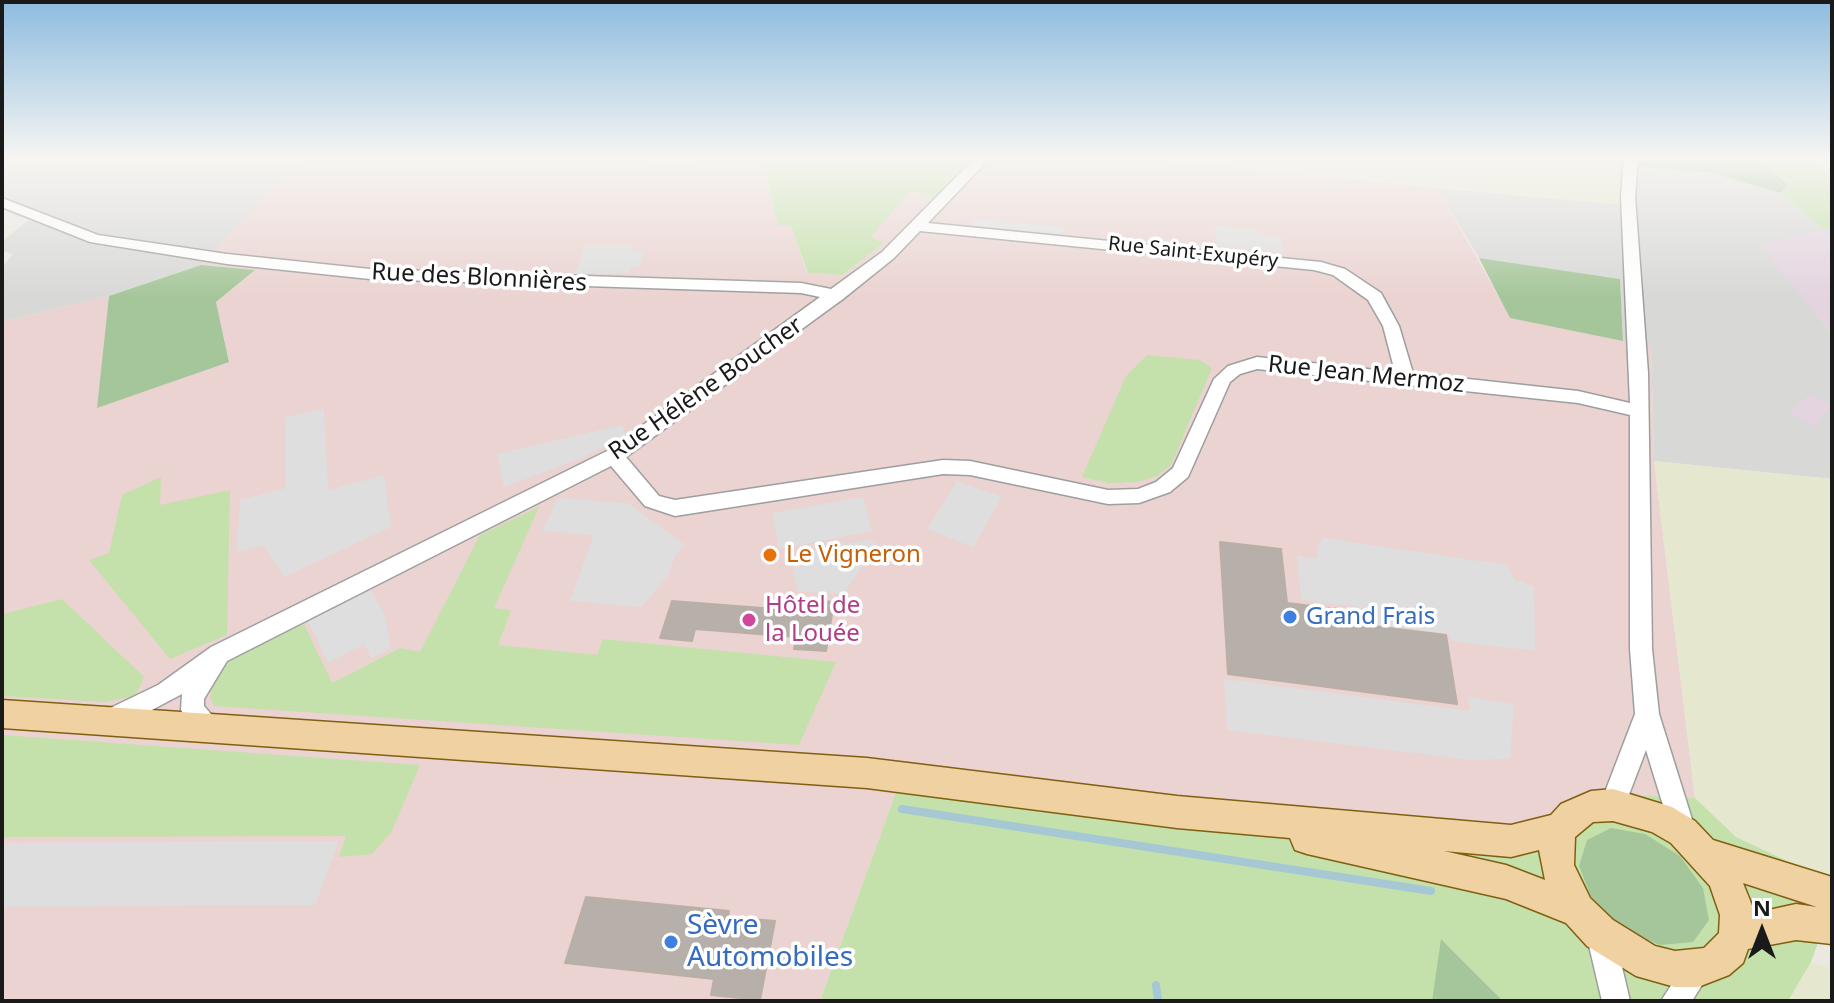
<!DOCTYPE html>
<html>
<head>
<meta charset="utf-8">
<style>
  body { margin:0 }
  #map { position:relative; width:1834px; height:1003px; overflow:hidden; background:#ebe8e1; font-family:"Noto Sans",sans-serif }
  canvas { display:block }
  .frame { position:absolute; inset:0; border:4px solid #1a1a1a; pointer-events:none }
  .north { position:absolute; left:1722px; top:891px; width:80px; height:80px; -webkit-text-stroke:6px #fff; paint-order:stroke; rotate:0deg; font-size:22px; font-weight:700; line-height:32px; text-align:center; color:#1a1a1a }
  .north::after { content:''; display:block; margin:auto; width:28px; height:36px; background:#1a1a1a; clip-path:polygon(50% 0,100% 100%,50% 72%,0 100%) }
</style>
</head>
<body>
<div id="map">
<canvas width="1834" height="1003"></canvas>
<div class="frame"></div>
<div class="north">N</div>
</div>
<script>
const ctx = document.querySelector('canvas').getContext('2d');
ctx.lineJoin = 'round';
function fill(path, color) {
  ctx.fillStyle = color;
  ctx.fill(path, 'evenodd');
}
function poly(rows) {
  const path = new Path2D();
  for (const r of rows) {
    path.moveTo(r[0], r[1]);
    for (let i = 2; i < r.length; i += 2) path.lineTo(r[i], r[i + 1]);
  }
  return path;
}
function strokePath(path, color, width, dash) {
  ctx.strokeStyle = color;
  ctx.lineWidth = width;
  ctx.lineCap = dash ? 'butt' : 'round';
  ctx.setLineDash(dash || []);
  ctx.stroke(path);
}
function drawText(font, color, halo, rows, align = 'center') {
  ctx.font = font + ' "Noto Sans",sans-serif';
  ctx.lineWidth = 7;
  ctx.setLineDash([]);
  ctx.textBaseline = 'middle';
  ctx.strokeStyle = halo;
  ctx.fillStyle = color;
  for (const [text, x, y, turn = 0] of rows) {
    ctx.save();
    ctx.translate(x, y);
    ctx.rotate((+turn || 0) * Math.PI / 180);
    ctx.textAlign = isNaN(turn) ? turn : align;
    if (halo) ctx.strokeText(text, 0, 0);
    ctx.fillText(text, 0, 0);
    ctx.restore();
  }
}
fill(poly([
  [2,156,303,156,201,265,109,296,2,322,2,268,13,254,2,251,2,241,29,220,2,210],
  [1619,156,1644,156,1639,167,1712,173,1780,193,1825,230,1761,245,1832,334,1832,479,1654,461,1651,347,1623,341,1620,279,1479,258,1437,188,1625,205,1615,162]
]), '#d8d8d7');
fill(poly([
  [303,156,510,156,509,160,648,156,650,167,727,156,762,156,778,225,791,224,807,273,842,275,883,243,870,237,911,190,935,199,976,156,1129,156,1437,188,1511,318,1651,346,1654,461,1695,798,1584,793,1518,838,906,765,820,1001,2,1001,2,322,109,296,98,407,229,361,216,302,254,271,201,265]
]), '#ebd3d1');
fill(poly([
  [1832,228,1832,334,1760,245],
  [1809,394,1832,405,1814,426,1789,413]
]), '#e3d4e0');
fill(poly([
  [1129,156,1619,156,1615,162,1625,205],
  [1654,461,1832,479,1832,882,1736,837,1695,798],
  [1811,962,1832,969,1832,1001,1788,1001]
]), '#e5e8ce');
fill(poly([
  [762,156,976,156,935,199,911,190,871,237,884,243,842,275,808,273,791,225,778,226],
  [1755,156,1804,156,1832,175,1832,228,1825,230,1780,193,1788,185],
  [1147,355,1200,360,1212,368,1171,465,1157,476,1137,482,1109,483,1082,477,1126,376],
  [161,477,160,505,230,490,227,635,170,659,89,560,109,553,122,495],
  [539,507,494,608,511,610,498,645,597,655,603,639,836,662,799,745,214,706,210,697,213,682,231,658,304,624,332,683,400,648,420,652,480,535],
  [62,599,144,677,135,696,104,702,2,696,2,614],
  [2,735,420,765,391,833,372,854,339,857,346,836,2,837],
  [906,765,1518,838,1584,793,1695,798,1736,837,1832,882,1832,904,1811,962,1788,1001,1503,1001,1442,940,1432,1001,820,1001]
]), '#c4e1ab');
fill(poly([
  [1644,156,1755,156,1788,185,1780,193,1712,173,1638,167],
  [1479,258,1620,279,1623,341,1510,318],
  [201,265,255,270,216,302,229,362,97,408,109,296],
  [1611,828,1645,834,1680,856,1703,888,1709,920,1693,942,1660,945,1622,929,1592,899,1579,866,1587,840],
  [1441,939,1503,1001,1432,1001]
]), '#a5c69a');
fill(poly([
  [971,219,1064,227,1064,234,970,226],
  [1215,226,1257,230,1258,234,1282,237,1284,253,1216,246],
  [585,245,633,245,632,251,644,251,639,267,630,267,628,273,575,273],
  [324,409,328,490,384,475,391,527,284,577,264,546,237,552,240,500,286,488,286,417],
  [622,425,625,435,584,457,504,487,497,454],
  [957,481,1002,497,973,547,927,529],
  [863,497,872,531,779,549,772,513],
  [558,498,628,503,685,545,676,554,668,576,642,607,570,601,594,535,542,531],
  [1323,538,1507,565,1515,580,1534,586,1535,651,1451,641,1449,634,1361,622,1357,607,1301,600,1297,556,1317,558,1317,546],
  [871,539,877,546,844,593,798,592,790,556],
  [371,589,385,616,391,648,371,658,364,644,328,663,308,621],
  [1224,679,1470,711,1468,697,1514,704,1510,759,1471,760,1227,730],
  [339,841,315,905,2,907,2,843]
]), '#dedede');
strokePath(poly([
  [902,809,1431,891],
  [1156,985,1158,1001]
]), '#a6c8d4', 8);
const building = poly([
  [1220,542,1281,549,1287,603,1354,611,1356,624,1446,635,1457,704,1228,674,1220,542],
  [804,600,834,602,826,651,794,649,796,637,695,629,692,641,660,638,672,601,801,611,804,600],
  [586,897,729,911,728,917,775,921,760,1000,711,995,714,979,565,963,586,897]
]);
fill(building, '#b7b0aa');
strokePath(building, '#bbafa5', 2);
const minor = poly([
  [977,156,992,156,928,223,1321,262,1345,269,1381,293,1399,326,1413,373,1578,391,1630,403,1621,197,1624,156,1638,156,1635,197,1648,373,1652,649,1659,714,1696,832,1692,841,1683,844,1674,841,1646,750,1622,813,1613,817,1604,813,1600,805,1635,714,1630,649,1630,415,1578,403,1257,369,1240,374,1230,382,1188,477,1170,492,1139,503,1108,504,970,475,943,474,675,516,645,506,611,466,227,661,204,699,204,706,222,727,218,735,210,738,202,735,185,717,181,710,182,694,118,728,110,731,102,728,98,720,102,712,158,685,211,647,607,451,820,297,801,293,370,279,227,264,90,242,2,207,2,198,98,235,227,254,370,269,801,283,831,289,882,252,977,156],
  [920,231,1314,270,1333,275,1368,300,1383,326,1395,372,1257,357,1228,366,1214,379,1173,468,1156,482,1138,489,1108,490,970,461,943,460,675,500,659,496,626,457,843,299,894,258,920,231],
  [1600,919,1610,923,1614,933,1630,1001,1602,1001,1586,933,1590,923,1600,919],
  [1698,955,1708,959,1712,969,1692,1001,1661,1001,1688,959,1698,955]
]);
const major = poly([
  [2,700,867,758,1177,796,1511,825,1551,815,1561,804,1591,791,1613,789,1672,807,1695,821,1713,840,1832,877,1832,944,1796,940,1748,949,1743,963,1729,975,1698,987,1675,987,1636,976,1587,946,1566,923,1506,899,1307,854,1295,850,1290,838,1177,828,867,788,2,728,2,700],
  [1613,821,1652,832,1671,843,1710,886,1720,915,1719,933,1704,948,1675,951,1655,946,1613,920,1590,898,1574,865,1575,837,1593,822,1613,821],
  [1539,850,1545,880,1506,865,1444,851,1511,857,1539,850],
  [1743,883,1817,907,1796,904,1755,913,1743,883]
]);
strokePath(minor, '#9e9e9e', 3);
strokePath(major, '#815f10', 3);
fill(minor, '#fff');
fill(major, '#f0d1a1');
const sky = ctx.createLinearGradient(0, 0, 0, 297);
sky.addColorStop(0, '#8dbce0');
sky.addColorStop(0.53, '#f6f5f2');
sky.addColorStop(1, '#f6f5f200');
ctx.fillStyle = sky;
ctx.fillRect(0, 0, 1834, 297);
for (const [x, y, r, color] of [
  [770,555,8,"#e8710a"],
  [1290,617,8,"#3f7fe0"],
  [749,620,8,"#d1479c"],
  [671,942,8,"#3f7fe0"]
]) {
  const dot = new Path2D();
  dot.arc(x, y, r, 0, 2 * Math.PI);
  ctx.fillStyle = color;
  ctx.fill(dot);
  strokePath(dot, '#fff', 3);
}
drawText('20px', '#1a1a1a', '#fff', [
  ["Rue Saint-Exupéry",1193,253,6]
]);
drawText('24px', '#1a1a1a', '#fff', [
  ["Rue des Blonnières",479,278,3],
  ["Rue Jean Mermoz",1366,375,6],
  ["Rue Hélène Boucher",706,389,-35]
]);
drawText('24px', '#c56008', '#fff', [
  ["Le Vigneron",786,555]
], 'left');
drawText('24px', '#b23c85', '#fff', [
  ["Hôtel de",765,606],
  ["la Louée",765,634]
], 'left');
drawText('24px', '#366cbe', '#fff', [
  ["Grand Frais",1306,617]
], 'left');
drawText('28px', '#366cbe', '#fff', [
  ["Sèvre",687,926],
  ["Automobiles",687,958]
], 'left');
</script>
</body>
</html>
